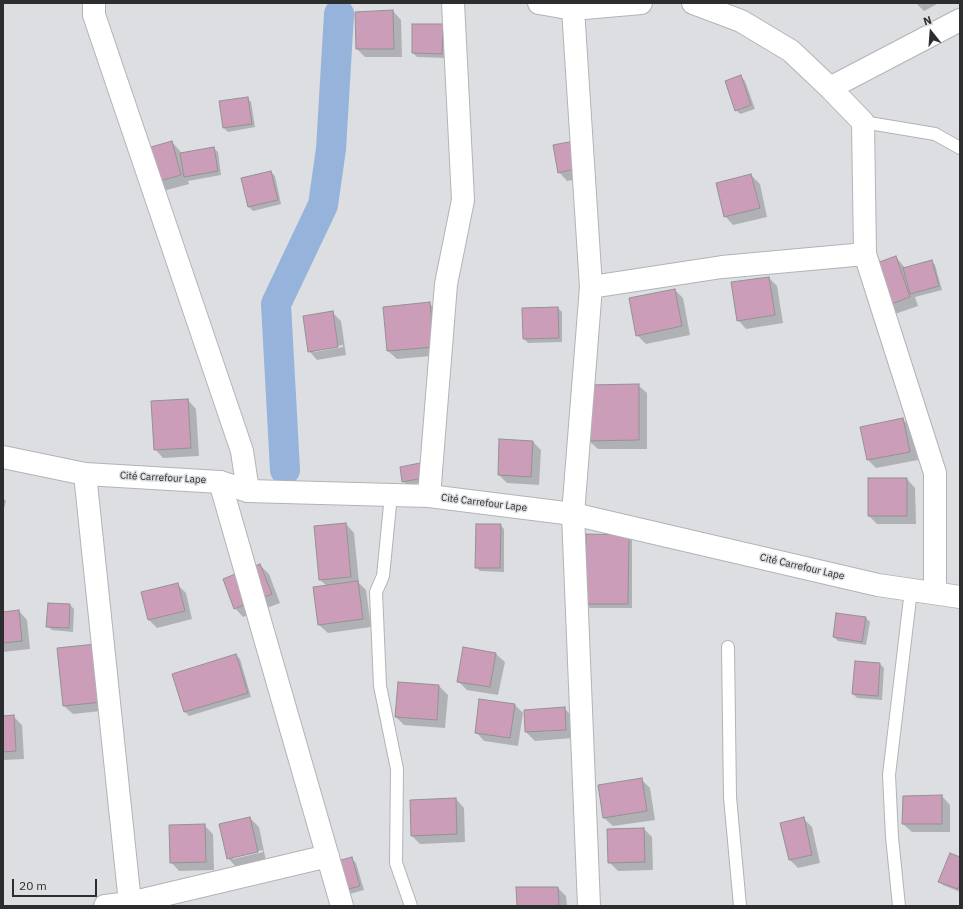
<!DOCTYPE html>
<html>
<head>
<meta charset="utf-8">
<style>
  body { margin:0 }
  #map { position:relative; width:963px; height:909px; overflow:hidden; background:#dcdee1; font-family:"IBM Plex Sans",sans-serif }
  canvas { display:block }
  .frame { position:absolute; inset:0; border:4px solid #2c2d2e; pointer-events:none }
  .north { position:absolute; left:911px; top:12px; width:40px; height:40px; -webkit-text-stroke:3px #dcdee1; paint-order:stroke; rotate:343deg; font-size:11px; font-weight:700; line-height:16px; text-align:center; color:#2c2d2e }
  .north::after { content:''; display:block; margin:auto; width:14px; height:18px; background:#2c2d2e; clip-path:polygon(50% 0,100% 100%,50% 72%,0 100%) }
  .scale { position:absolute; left:12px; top:879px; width:85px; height:18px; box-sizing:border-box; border:2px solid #2c2d2e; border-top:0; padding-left:5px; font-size:12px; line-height:14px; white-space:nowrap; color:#2c2d2e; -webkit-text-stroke:3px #dcdee1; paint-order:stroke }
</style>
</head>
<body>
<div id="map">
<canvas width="963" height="909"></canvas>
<div class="frame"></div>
<div class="north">N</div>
<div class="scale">20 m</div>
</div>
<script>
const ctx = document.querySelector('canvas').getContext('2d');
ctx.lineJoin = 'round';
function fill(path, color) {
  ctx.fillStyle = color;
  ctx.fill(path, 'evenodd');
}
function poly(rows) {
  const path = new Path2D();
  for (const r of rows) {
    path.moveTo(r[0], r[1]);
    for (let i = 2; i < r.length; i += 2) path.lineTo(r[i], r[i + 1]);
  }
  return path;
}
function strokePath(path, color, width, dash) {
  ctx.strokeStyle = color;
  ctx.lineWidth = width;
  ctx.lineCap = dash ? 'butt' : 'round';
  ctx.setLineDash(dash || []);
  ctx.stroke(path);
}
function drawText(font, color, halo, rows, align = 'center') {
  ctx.font = font + ' "IBM Plex Sans",sans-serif';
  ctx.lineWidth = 3;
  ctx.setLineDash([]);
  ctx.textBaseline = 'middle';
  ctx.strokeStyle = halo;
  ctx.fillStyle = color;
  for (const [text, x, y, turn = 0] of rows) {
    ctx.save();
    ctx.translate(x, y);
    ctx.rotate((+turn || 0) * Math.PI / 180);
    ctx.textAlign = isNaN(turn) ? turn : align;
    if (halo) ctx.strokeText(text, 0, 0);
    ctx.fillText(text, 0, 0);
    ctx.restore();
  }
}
fill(poly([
  [916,3,939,3,924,11],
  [393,11,401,20,402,57,365,57,357,49],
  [443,25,447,29,446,58,417,57,413,53],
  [741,77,745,81,755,109,740,114,736,110],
  [247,98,251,102,255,127,228,132,224,128],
  [172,142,180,151,181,154,213,148,218,152,221,175,188,181,189,184,163,191,154,182],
  [574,142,587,177,567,181,559,172],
  [271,172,275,176,281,204,253,211,249,207,242,179],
  [751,175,760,184,767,217,733,225,725,216],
  [896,257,905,268,931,261,935,265,942,290,915,297,918,306,895,314,886,305],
  [769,278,777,286,783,323,746,329,738,320],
  [675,290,683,298,690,335,646,344,637,335],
  [429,303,438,312,442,355,397,359,388,351],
  [558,308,562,312,562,342,528,343,524,339],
  [332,312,341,321,346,355,317,360,309,351],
  [343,345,343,347,314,352,314,350],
  [638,385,647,393,647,449,598,449,589,441],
  [188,400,196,409,199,456,163,458,155,449],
  [903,419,911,428,918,460,876,468,868,460,861,428],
  [533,442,541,450,539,485,507,483,499,475],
  [420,464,424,468,426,482,407,485,403,481],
  [907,479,915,488,916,524,877,524,869,516],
  [3,498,6,501,3,512],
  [346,524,354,533,359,583,366,590,371,627,328,633,319,625,327,586,320,580],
  [500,525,504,529,504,572,480,571,476,567],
  [628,536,632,540,632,608,590,608,586,604],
  [260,565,269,574,280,603,243,617,235,608],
  [177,584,186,593,192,619,157,628,148,619],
  [49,604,70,605,74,609,73,632,52,630,47,626],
  [19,611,27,620,30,649,3,652,3,613],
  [866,618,870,622,866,645,838,641,834,637],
  [95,645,110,710,73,714,64,706],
  [464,648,496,654,505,662,498,695,467,690,458,681],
  [236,655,240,659,251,697,189,716,185,712],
  [856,662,880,664,884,668,882,700,857,698,853,694],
  [399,683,439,686,448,695,445,728,404,725,396,717],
  [515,705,523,713,518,746,484,741,476,732],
  [564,708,573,717,574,738,535,741,526,732,525,711],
  [13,716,22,725,24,759,3,760,3,717],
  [641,779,650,788,655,820,613,826,604,818,600,786],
  [942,796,950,805,950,832,912,832,903,824],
  [456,799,464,808,465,842,420,844,412,836],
  [250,818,259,827,266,861,236,867,228,858],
  [263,850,263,852,233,859,233,857],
  [803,818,812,827,820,863,798,868,790,860],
  [204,825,213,834,214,870,179,871,171,862],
  [644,829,652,837,653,870,618,871,609,862],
  [960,858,960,892,943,885,939,881],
  [352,859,356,863,364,890,339,897],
  [558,888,566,896,567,906,518,906]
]), '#0003');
strokePath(poly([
  [285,470,276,304,323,205,331,149,339,14]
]), '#95b3db', 30);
const building = poly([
  [393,10,394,49,356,49,355,12,393,10],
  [412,24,443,24,442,54,412,53,412,24],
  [741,75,751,105,735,111,725,81,741,75],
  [248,97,252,124,223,128,219,101,248,97],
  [172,141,181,175,153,183,144,149,172,141],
  [574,141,580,168,558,173,553,145,574,141],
  [214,147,218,171,184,177,180,153,214,147],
  [271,171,278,200,248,207,241,178,271,171],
  [751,174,760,208,724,217,716,183,751,174],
  [896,256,910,297,886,306,871,265,896,256],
  [932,260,939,286,910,294,903,268,932,260],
  [769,277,775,315,737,321,731,282,769,277],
  [675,289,682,326,636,336,629,298,675,289],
  [430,302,434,347,387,351,383,307,430,302],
  [558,307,559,338,523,339,522,308,558,307],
  [333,311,338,347,308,352,303,316,333,311],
  [639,384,639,440,588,441,588,385,639,384],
  [188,399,191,448,154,450,151,401,188,399],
  [903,418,910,452,867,460,860,427,903,418],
  [499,439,533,441,531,477,498,475,499,439],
  [420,463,423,478,402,482,400,467,420,463],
  [868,478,907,478,907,516,868,516,868,478],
  [346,523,351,577,319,580,314,526,346,523],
  [476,524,501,524,500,568,475,568,476,524],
  [586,534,629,535,628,604,585,604,586,534],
  [260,564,272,594,234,609,223,579,260,564],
  [358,581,363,619,318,625,313,587,358,581],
  [178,583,185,611,148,620,141,592,178,583],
  [48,603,70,604,69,628,46,627,48,603],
  [19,610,22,641,3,643,3,612,19,610],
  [836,613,866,617,862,642,833,637,836,613],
  [96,644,102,702,63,706,57,648,96,644],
  [463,647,496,653,490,687,457,682,463,647],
  [236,654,248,693,184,712,172,674,236,654],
  [855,661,880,663,878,696,852,694,855,661],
  [398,682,439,685,437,720,395,717,398,682],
  [479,699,515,704,510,738,475,733,479,699],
  [565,707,566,730,525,732,524,710,565,707],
  [14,715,16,751,3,752,3,716,14,715],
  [642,778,647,811,603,818,598,785,642,778],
  [942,795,942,824,902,824,903,796,942,795],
  [456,798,457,834,411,836,410,800,456,798],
  [250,817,258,852,227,859,219,824,250,817],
  [804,817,812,855,789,860,780,823,804,817],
  [205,824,206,862,170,863,169,825,205,824],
  [644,828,645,862,608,863,607,829,644,828],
  [950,853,960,857,960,884,958,889,938,882,950,853],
  [352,857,360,886,334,893,327,864,352,857],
  [516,887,558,887,559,906,517,906,516,887]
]);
fill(building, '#cc9db8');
strokePath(building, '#949193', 1);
const service = poly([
  [863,122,935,134,960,148],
  [391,495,383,576,376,592,380,686,397,769,396,863,411,906],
  [728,647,730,797,740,906],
  [899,906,892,837,889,775,911,590]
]);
const minor = poly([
  [94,3,94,15,242,451,248,491],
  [539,3,573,9,641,3],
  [693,3,741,21,791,51,830,88,960,20],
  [573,9,591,287,573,514,589,906],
  [830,88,863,122,865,254,935,473,935,593],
  [591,287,722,267,865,254],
  [85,474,130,903],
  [220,482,342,906],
  [429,496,446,284,463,200,453,3],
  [105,906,130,903,328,856]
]);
const tertiary = poly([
  [3,457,85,474,220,482,248,491,429,496,573,514,878,585,960,597]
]);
strokePath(service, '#b1b4b6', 14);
strokePath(minor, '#b1b4b6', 24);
strokePath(tertiary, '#b1b4b6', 24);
strokePath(service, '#fff', 12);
strokePath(minor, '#fff', 22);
strokePath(tertiary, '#fff', 22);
drawText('10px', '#2c2d2e', '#dcdee1', [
  ["Cité Carrefour Lape",163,478,3],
  ["Cité Carrefour Lape",484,503,7],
  ["Cité Carrefour Lape",802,567,13]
]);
</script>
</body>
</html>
